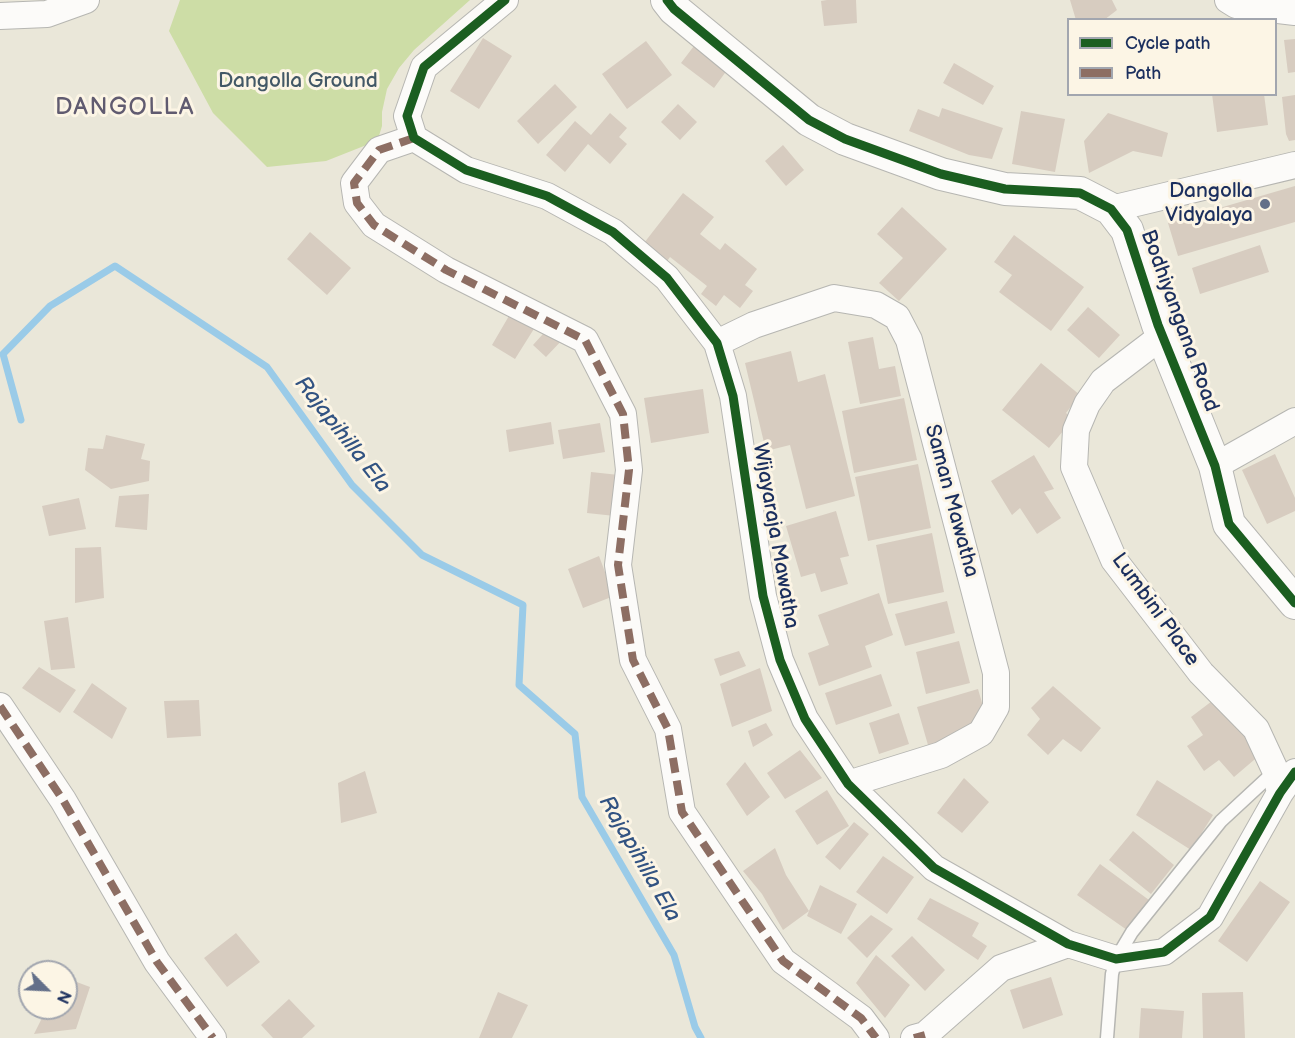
<!DOCTYPE html>
<html>
<head>
<meta charset="utf-8">
<style>
  body { margin:0 }
  #map { position:relative; width:1295px; height:1038px; overflow:hidden; background:#eae7d9; font-family:"Balsamiq Sans",sans-serif }
  canvas { display:block }
  .legend { position:absolute; left:1067px; top:18px; width:210px; height:78px; box-sizing:border-box; background:#fcf5e5; border:2px solid #a2a6af; margin:0; padding:8px 10px; list-style:none; font-size:18px; color:#1b2f5e }
  .legend li { display:flex; align-items:center; gap:12px; height:30px }
  .legend b { width:30px; border:2px solid #a2a6af }
  .north { position:absolute; left:18px; top:960px; width:60px; height:60px; box-sizing:border-box; background:#fcf5e5; border:2px solid #a2a6af; border-radius:50%; rotate:114deg; font-size:16px; font-weight:700; line-height:24px; text-align:center; color:#1b2f5e }
  .north::after { content:''; display:block; margin:auto; width:21px; height:27px; background:#636f89; clip-path:polygon(50% 0,100% 100%,50% 72%,0 100%) }
</style>
</head>
<body>
<div id="map">
<canvas width="1295" height="1038"></canvas>
<ul class="legend">
<li><b style="height:8px;background:#1b5e20"></b>Cycle path</li>
<li><b style="height:8px;background:#8d6e63"></b>Path</li>
</ul>
<div class="north">N</div>
</div>
<script>
const ctx = document.querySelector('canvas').getContext('2d');
ctx.lineJoin = 'round';
function fill(path, color) {
  ctx.fillStyle = color;
  ctx.fill(path, 'evenodd');
}
function poly(rows) {
  const path = new Path2D();
  for (const r of rows) {
    path.moveTo(r[0], r[1]);
    for (let i = 2; i < r.length; i += 2) path.lineTo(r[i], r[i + 1]);
  }
  return path;
}
function strokePath(path, color, width, dash) {
  ctx.strokeStyle = color;
  ctx.lineWidth = width;
  ctx.lineCap = dash ? 'butt' : 'round';
  ctx.setLineDash(dash || []);
  ctx.stroke(path);
}
function drawText(font, color, halo, rows, align = 'center') {
  ctx.font = font + ' "Balsamiq Sans",sans-serif';
  ctx.lineWidth = 6;
  ctx.setLineDash([]);
  ctx.textBaseline = 'middle';
  ctx.strokeStyle = halo;
  ctx.fillStyle = color;
  for (const [text, x, y, turn = 0] of rows) {
    ctx.save();
    ctx.translate(x, y);
    ctx.rotate((+turn || 0) * Math.PI / 180);
    ctx.textAlign = isNaN(turn) ? turn : align;
    if (halo) ctx.strokeText(text, 0, 0);
    ctx.fillText(text, 0, 0);
    ctx.restore();
  }
}
fill(poly([
  [180,0,470,0,414,50,399,68,387,89,382,112,382,126,378,139,369,144,326,161,267,167,213,113,169,31]
]), '#cddda6');
strokePath(poly([
  [21,420,3,354,50,306,115,266,267,367,352,485,422,555,523,605,519,685,575,734,582,797,674,955,695,1027,701,1038]
]), '#9acbe8', 7);
fill(poly([
  [827,0,856,0,857,23,824,26,821,1],
  [1070,0,1112,0,1117,10,1104,20,1076,20],
  [483,38,512,56,479,109,450,91],
  [1295,39,1295,72,1288,73,1284,40],
  [646,41,672,75,627,109,602,74],
  [697,42,730,66,714,88,681,63],
  [954,63,994,86,983,105,943,83],
  [555,84,577,107,538,144,517,121],
  [1212,94,1264,94,1268,125,1217,132],
  [1295,95,1295,140,1289,141,1286,134,1282,97],
  [678,104,697,122,680,140,661,122],
  [942,108,1003,128,992,159,969,155,909,131,918,109,939,117],
  [1021,111,1065,119,1055,172,1012,164],
  [610,113,627,128,619,137,627,144,610,164,588,144,565,172,546,155,575,121,591,135],
  [1108,113,1168,133,1162,157,1133,151,1089,173,1084,141],
  [783,145,804,170,786,186,765,161],
  [1295,186,1295,222,1178,256,1168,223],
  [683,193,714,217,700,234,720,250,725,243,757,269,745,285,753,291,740,308,724,295,716,306,701,294,707,286,670,257,661,270,637,252],
  [902,207,947,249,899,301,879,283,903,258,877,234],
  [310,232,351,268,327,295,287,259],
  [1014,235,1084,287,1051,331,999,292,1012,275,994,262],
  [1260,245,1269,272,1200,294,1192,268],
  [1088,307,1120,335,1099,358,1067,330],
  [513,309,537,324,515,359,492,345],
  [551,325,564,338,546,357,533,345],
  [873,337,879,369,895,366,901,396,860,404,848,342],
  [791,351,798,382,825,374,855,496,806,509,790,445,766,451,745,363],
  [1041,363,1080,395,1066,413,1073,419,1049,448,1002,410],
  [703,389,709,433,651,443,644,398],
  [904,398,917,460,854,473,842,411],
  [551,422,554,444,509,452,506,430],
  [600,423,605,452,563,459,558,430],
  [106,435,145,444,141,459,150,461,149,481,111,489,85,470,88,448,103,449],
  [1275,454,1295,498,1295,511,1267,524,1242,470],
  [1034,455,1054,489,1044,492,1061,518,1037,534,1020,508,1012,515,991,481],
  [918,464,931,528,868,541,855,477],
  [591,472,619,475,615,516,587,513],
  [149,494,147,530,115,527,119,496],
  [79,498,86,529,49,536,42,506],
  [836,511,849,556,840,558,848,584,821,592,815,573,801,577,786,526],
  [932,533,944,592,888,604,876,545],
  [101,547,104,598,75,603,75,548],
  [599,556,614,596,583,608,568,569],
  [879,593,893,635,865,646,872,667,819,686,808,653,829,645,818,615],
  [947,601,955,633,905,646,895,614],
  [68,617,75,668,51,670,44,621],
  [959,641,970,683,926,694,916,652],
  [739,651,746,666,720,676,714,659],
  [39,667,76,690,60,713,22,688],
  [760,668,772,711,732,727,720,684],
  [881,674,892,706,836,725,825,693],
  [92,683,127,708,112,739,73,712],
  [1053,686,1101,728,1081,752,1063,739,1048,755,1027,735,1040,719,1031,708],
  [978,689,985,713,976,715,980,729,928,745,917,707],
  [1216,698,1261,754,1234,777,1219,760,1204,771,1187,746,1203,735,1191,717],
  [199,700,201,736,167,738,164,701],
  [899,713,909,744,879,754,869,723],
  [766,723,773,735,753,747,748,731],
  [800,750,822,778,785,799,767,773],
  [745,762,770,797,747,816,726,784],
  [365,771,377,813,341,823,338,783],
  [964,778,989,802,962,833,937,813],
  [1157,780,1213,815,1191,850,1136,815],
  [827,790,849,826,817,845,795,811],
  [854,822,869,834,840,870,825,857],
  [1133,831,1174,865,1151,894,1109,860],
  [775,848,786,875,809,911,820,885,857,904,841,934,807,916,809,911,783,930,762,894,743,871],
  [883,856,914,877,887,914,856,892],
  [1100,864,1149,900,1127,930,1077,895],
  [1260,881,1290,902,1247,962,1218,941],
  [930,898,979,923,972,936,987,946,978,960,917,919],
  [871,915,893,929,867,958,847,938],
  [236,933,260,962,227,987,204,958],
  [912,936,945,970,925,991,891,956],
  [876,955,910,985,885,1018,856,983],
  [1051,977,1063,1015,1023,1029,1010,990],
  [66,978,90,987,76,1029,34,1034,47,1008,66,1008],
  [498,992,528,1005,512,1038,479,1038],
  [1243,992,1245,1038,1203,1038,1202,993],
  [289,999,315,1026,302,1038,273,1038,261,1025],
  [1141,1008,1184,1011,1182,1038,1139,1038]
]), '#d7ccc0');
const service = poly([
  [1107,1038,1112,974,1116,959,1132,932,1221,821,1275,771]
]);
const minor = poly([
  [505,0,424,67,407,116,414,138,466,170,547,196,613,232,667,278,717,343,733,396,763,596,780,660,805,719,848,784,934,868,1068,944,1116,959,1164,952,1210,917,1280,793,1295,772],
  [1228,0,1236,5,1295,12],
  [0,16,47,14,86,0],
  [414,138,379,150,354,183,357,203,374,225,446,270,585,340,623,414,629,470,618,565,633,660,668,729,682,812,783,961,861,1018,876,1038],
  [1111,209,1295,165],
  [1162,336,1103,381,1087,404,1076,430,1074,467,1114,560,1201,673,1256,729,1275,770,1280,793],
  [717,343,754,325,834,298,876,305,897,317,909,340,996,673,996,707,981,733,941,755,848,784],
  [1215,466,1295,421],
  [0,706,63,800,157,962,213,1038],
  [914,1038,925,1035,1001,968,1068,944]
]);
const tertiary = poly([
  [667,0,674,9,809,120,845,139,941,174,1005,189,1080,193,1111,209,1127,230,1158,325,1215,466,1229,524,1295,603]
]);
strokePath(service, '#b6b6b2', 15);
strokePath(minor, '#b6b6b2', 28);
strokePath(tertiary, '#b6b6b2', 34);
strokePath(service, '#fcfbf9', 12);
strokePath(minor, '#fcfbf9', 26);
strokePath(tertiary, '#fcfbf9', 32);
strokePath(poly([
  [414,138,379,150,354,183,357,203,374,225,446,270,585,340,623,414,629,470,618,565,633,660,668,729,682,812,783,961,861,1018,876,1038],
  [0,706,63,800,157,962,213,1038],
  [914,1038,925,1035]
]), '#8d6e63', 8, [15, 8]);
strokePath(poly([
  [505,0,424,67,407,116,414,138,466,170,547,196,613,232,667,278,717,343,733,396,763,596,780,660,805,719,848,784,934,868,1068,944,1116,959,1164,952,1210,917,1280,793,1295,772],
  [667,0,674,9,809,120,845,139,941,174,1005,189,1080,193,1111,209,1127,230,1158,325,1215,466,1229,524,1295,603]
]), '#1b5e20', 9);
for (const [x, y, r, color] of [
  [1265,204,6,"#636f89"]
]) {
  const dot = new Path2D();
  dot.arc(x, y, r, 0, 2 * Math.PI);
  ctx.fillStyle = color;
  ctx.fill(dot);
  strokePath(dot, '#fcf5e5', 2);
}
drawText('21px', '#425866', '#fcf5e5', [
  ["Dangolla Ground",298,82]
]);
drawText('21px', '#1b2f5e', '#fcf5e5', [
  ["Dangolla",1253,192],
  ["Vidyalaya",1253,216]
], 'right');
drawText('21px', '#1b2f5e', '#fcf5e5', [
  ["Bodhiyangana Road",1179,321,70],
  ["Saman Mawatha",951,501,75],
  ["Wijayaraja Mawatha",775,536,80],
  ["Lumbini Place",1155,610,54]
]);
drawText('italic 22px', '#325382', '#fcf5e5', [
  ["Rajapihilla Ela",342,435,52],
  ["Rajapihilla Ela",639,859,60]
]);
ctx.letterSpacing = '1.5px';
drawText('24px', '#605b70', '#fcf5e5', [
  ["DANGOLLA",125,108]
]);
ctx.letterSpacing = '0px';
</script>
</body>
</html>
